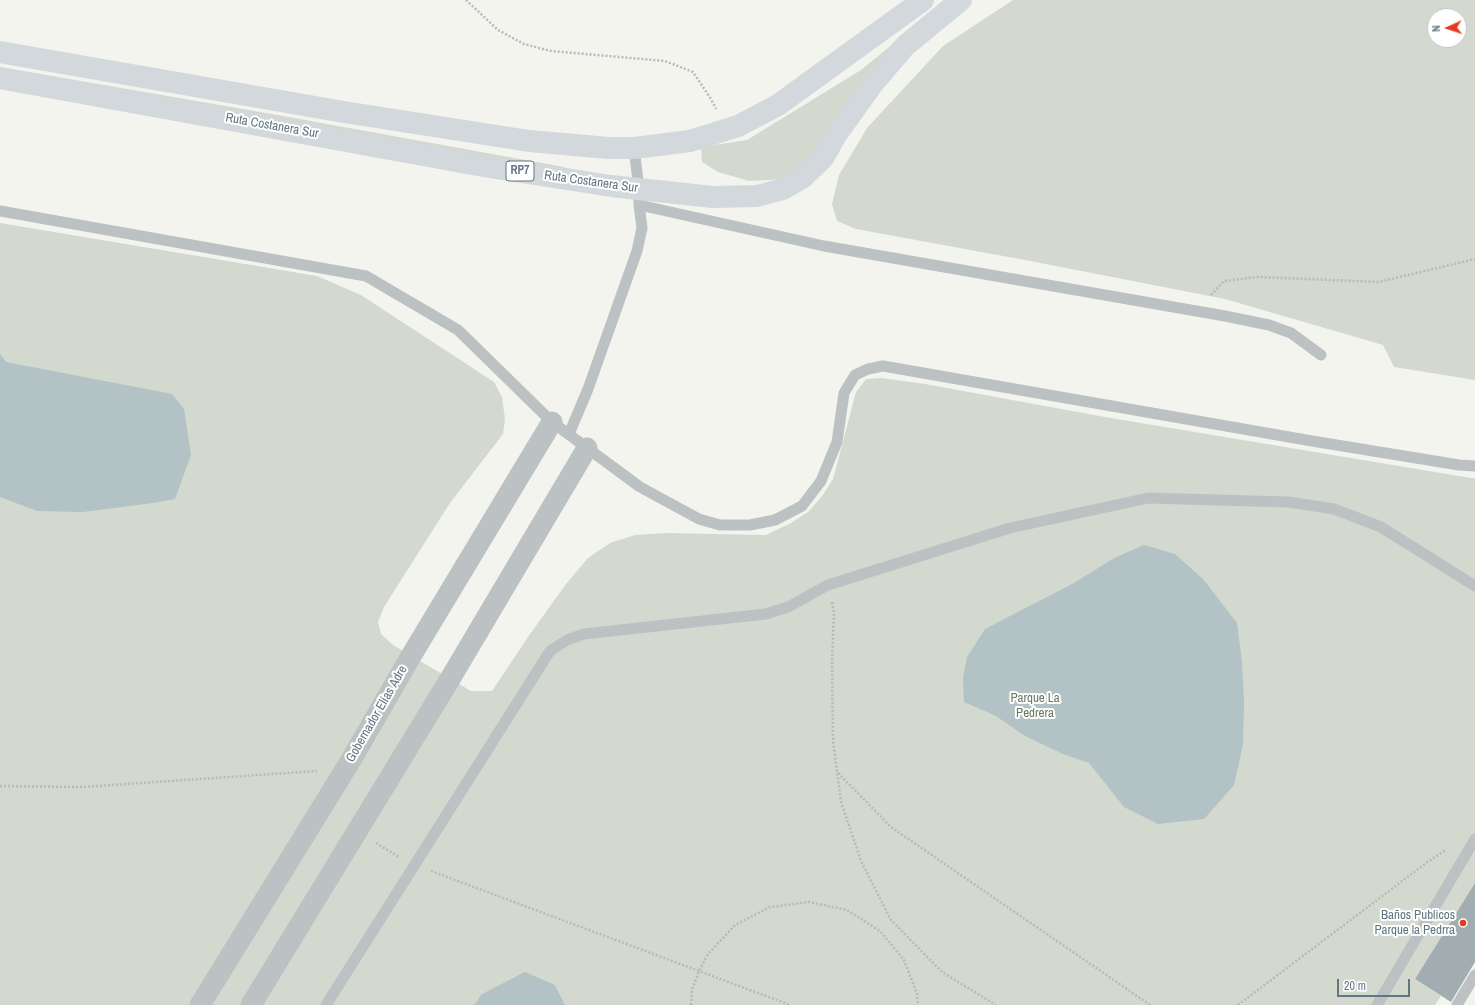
<!DOCTYPE html>
<html>
<head>
<meta charset="utf-8">
<style>
  body { margin:0 }
  #map { position:relative; width:1475px; height:1005px; overflow:hidden; background:#f4f4ef; font-family:"Archivo Narrow",sans-serif }
  canvas { display:block }
  .north { position:absolute; left:1427px; top:8px; width:40px; height:40px; box-sizing:border-box; background:#fff; border:1px solid #c0c8cd; border-radius:50%; rotate:267deg; font-size:11px; font-weight:700; line-height:16px; text-align:center; color:#627681 }
  .north::after { content:''; display:block; margin:auto; width:14px; height:18px; background:#e43a1f; clip-path:polygon(50% 0,100% 100%,50% 72%,0 100%) }
  .scale { position:absolute; left:1337px; top:979px; width:73px; height:18px; box-sizing:border-box; border:2px solid #627681; border-top:0; padding-left:5px; font-size:12px; line-height:14px; white-space:nowrap; color:#627681; -webkit-text-stroke:3px #fff; paint-order:stroke }
</style>
</head>
<body>
<div id="map">
<canvas width="1475" height="1005"></canvas>
<div class="north">N</div>
<div class="scale">20 m</div>
</div>
<script>
const ctx = document.querySelector('canvas').getContext('2d');
ctx.lineJoin = 'round';
function fill(path, color) {
  ctx.fillStyle = color;
  ctx.fill(path, 'evenodd');
}
function poly(rows) {
  const path = new Path2D();
  for (const r of rows) {
    path.moveTo(r[0], r[1]);
    for (let i = 2; i < r.length; i += 2) path.lineTo(r[i], r[i + 1]);
  }
  return path;
}
function strokePath(path, color, width, dash) {
  ctx.strokeStyle = color;
  ctx.lineWidth = width;
  ctx.lineCap = dash ? 'butt' : 'round';
  ctx.setLineDash(dash || []);
  ctx.stroke(path);
}
function drawText(font, color, halo, rows, align = 'center') {
  ctx.font = font + ' "Archivo Narrow",sans-serif';
  ctx.lineWidth = 4;
  ctx.setLineDash([]);
  ctx.textBaseline = 'middle';
  ctx.strokeStyle = halo;
  ctx.fillStyle = color;
  for (const [text, x, y, turn = 0] of rows) {
    ctx.save();
    ctx.translate(x, y);
    ctx.rotate((+turn || 0) * Math.PI / 180);
    ctx.textAlign = isNaN(turn) ? turn : align;
    if (halo) ctx.strokeText(text, 0, 0);
    ctx.fillText(text, 0, 0);
    ctx.restore();
  }
}
fill(poly([
  [947,0,811,161,787,179,749,181,718,172,702,162,701,147,747,140,861,70],
  [1013,0,1475,0,1475,380,1394,367,1383,345,1225,299,1025,260,856,229,837,221,832,204,839,175,867,128,943,46],
  [1435,16,1459,16,1459,40,1435,40],
  [0,67,283,116,564,167,563,175],
  [0,223,317,276,361,295,494,382,502,397,505,419,503,434,450,503,384,607,378,622,381,634,393,645,471,691,492,691,528,637,566,584,588,558,610,543,635,535,667,533,766,535,791,523,808,512,823,495,833,479,856,392,866,379,881,378,925,384,1105,417,1471,478,1475,478,1475,883,1415,979,1441,996,1435,1005,0,1005]
]), '#d3d9cf');
fill(poly([
  [0,354,6,362,172,394,184,409,191,455,175,499,153,503,83,512,37,511,0,497],
  [1144,545,1175,554,1203,579,1237,623,1242,662,1244,702,1243,745,1234,785,1204,819,1158,824,1124,807,1089,763,1063,754,1025,736,996,716,964,702,963,678,967,657,985,629,1074,583,1114,558],
  [525,972,555,985,565,1005,474,1005,482,994]
]), '#b3c2c4');
fill(poly([
  [1475,883,1475,962,1451,1002,1415,979]
]), '#a2adb1');
strokePath(poly([
  [466,0,498,30,524,44,551,51,665,61,693,72,711,99,716,109],
  [1211,295,1224,281,1258,277,1379,282,1475,259],
  [832,602,834,613,832,661,833,741,841,802,861,861,891,920,942,972,996,1005],
  [838,773,891,827,1150,1005],
  [0,786,82,787,317,771],
  [376,843,399,857],
  [431,871,790,1005],
  [691,1005,692,990,699,971,708,954,735,925,770,907,809,902,847,910,880,931,904,960,917,994,918,1005],
  [1238,1005,1426,863,1446,850]
]), '#b6babc', 2.5, [2, 2]);
strokePath(poly([
  [639,205,824,246,1225,316,1269,325,1291,333,1321,355],
  [0,211,366,276,458,330,552,422,640,487,699,519,720,525,750,525,775,520,802,506,821,481,837,442,844,393,855,375,868,369,883,366,1312,441,1459,465,1475,466],
  [569,434,588,389,637,251,642,228,639,205,639,189,634,148],
  [326,1005,550,651,567,640,584,634,766,614,788,607,828,585,1010,528,1148,498,1288,502,1334,509,1381,527,1475,586],
  [1377,1005,1475,839],
  [1457,1005,1475,975]
]), '#bcc1c4', 11);
strokePath(poly([
  [200,1005,351,760,411,656,552,422],
  [251,1005,450,679,587,448]
]), '#bcc1c4', 21);
strokePath(poly([
  [0,52,344,112,529,141,609,148,634,148,690,141,738,126,778,105,923,0],
  [0,78,489,167,611,186,713,197,757,196,783,189,802,178,823,158,836,135,871,86,905,46,961,0]
]), '#d2d8db', 22);
for (const [x, y, r, color] of [
  [1463,923,4,"#e43a1f"]
]) {
  const dot = new Path2D();
  dot.arc(x, y, r, 0, 2 * Math.PI);
  ctx.fillStyle = color;
  ctx.fill(dot);
  strokePath(dot, '#fff', 1.5);
}
for (const [x, y, w] of [
  [520,171,28]
]) {
  const box = new Path2D();
  box.roundRect(x - w / 2, y - 10, w, 20, 3);
  ctx.fillStyle = '#fff';
  ctx.fill(box);
  strokePath(box, '#627681', 1);
}
drawText('bold 12px', '#627681', null, [
  ["RP7",520,171]
]);
drawText('13px', '#627681', '#fff', [
  ["Ruta Costanera Sur",272,126,10],
  ["Ruta Costanera Sur",591,182,8],
  ["Gobernador Elías Adre",377,714,-60]
]);
drawText('13px', '#687861', '#fff', [
  ["Parque La",1035,699],
  ["Pedrera",1035,714]
]);
drawText('13px', '#627681', '#fff', [
  ["Baños Publicos",1455,916],
  ["Parque la Pedrra",1455,931]
], 'right');
</script>
</body>
</html>
